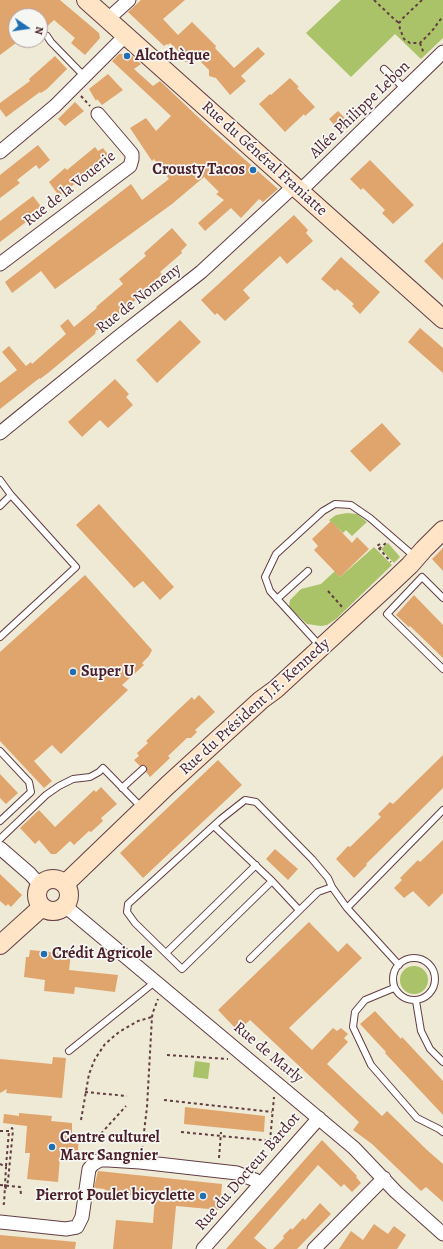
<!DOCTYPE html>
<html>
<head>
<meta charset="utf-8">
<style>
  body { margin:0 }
  #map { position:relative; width:443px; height:1249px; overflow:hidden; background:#eeead5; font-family:Alegreya,serif }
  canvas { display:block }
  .north { position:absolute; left:8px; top:8px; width:40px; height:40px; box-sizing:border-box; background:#f6f6f2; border:1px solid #b1a0a2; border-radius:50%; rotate:103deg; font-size:11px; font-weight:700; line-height:16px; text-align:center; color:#4a1f2b }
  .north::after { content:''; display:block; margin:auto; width:14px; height:18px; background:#1f6fb2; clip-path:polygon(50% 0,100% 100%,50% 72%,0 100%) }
</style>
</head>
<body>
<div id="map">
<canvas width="443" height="1249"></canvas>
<div class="north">N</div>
</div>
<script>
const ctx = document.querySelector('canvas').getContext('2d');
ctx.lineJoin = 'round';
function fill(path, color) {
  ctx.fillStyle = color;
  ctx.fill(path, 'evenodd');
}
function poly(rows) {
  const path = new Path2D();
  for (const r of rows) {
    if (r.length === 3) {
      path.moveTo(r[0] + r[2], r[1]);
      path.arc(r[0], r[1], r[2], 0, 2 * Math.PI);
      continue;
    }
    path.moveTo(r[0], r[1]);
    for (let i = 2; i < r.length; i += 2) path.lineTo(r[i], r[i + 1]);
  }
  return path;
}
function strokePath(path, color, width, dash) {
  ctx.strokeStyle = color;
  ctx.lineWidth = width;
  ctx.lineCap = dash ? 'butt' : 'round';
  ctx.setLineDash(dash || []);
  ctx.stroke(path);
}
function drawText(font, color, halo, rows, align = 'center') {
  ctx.font = font + ' Alegreya,serif';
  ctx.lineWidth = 3.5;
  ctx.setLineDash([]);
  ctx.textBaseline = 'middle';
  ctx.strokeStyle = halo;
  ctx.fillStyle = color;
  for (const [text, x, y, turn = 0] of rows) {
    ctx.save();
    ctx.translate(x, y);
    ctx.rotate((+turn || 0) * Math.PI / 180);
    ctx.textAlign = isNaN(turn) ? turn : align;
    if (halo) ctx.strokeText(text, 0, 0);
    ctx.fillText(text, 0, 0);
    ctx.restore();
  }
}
fill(poly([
  [341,0,443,0,443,38,421,59,395,34,351,77,306,33],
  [347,513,357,514,367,522,352,536,346,530,343,533,329,520,336,515],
  [388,543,400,557,394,563,381,549],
  [374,547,392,565,336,619,327,625,321,626,307,624,289,607,290,600,301,589,321,584,335,571,340,577],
  [414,980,14],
  [195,1061,210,1063,208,1079,193,1077]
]), '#aac268');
fill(poly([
  [0,0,60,0,99,33,100,38,85,55,71,43,75,38,54,20,40,33,40,16,16,16,16,43,0,55],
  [141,0,185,0,163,19,178,35,192,22,216,46,215,48,234,68,258,47,265,54,241,76,246,81,230,95,216,78,209,76,209,70,197,58,193,62,185,62,186,59,170,43,168,45,167,44,164,46,128,12],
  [119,54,130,54,141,64,134,69,153,86,160,81,215,133,278,189,263,202,259,199,241,218,231,208,205,231,198,223,224,200,216,194,219,192,204,177,172,204,55,289,41,271,12,293,5,282,131,184,142,200,169,179,154,159,152,161,130,128,146,118,156,131,171,116,112,61],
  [55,56,67,69,47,89,41,93,40,92,6,117,0,109,0,103,30,81,29,79],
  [108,74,123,90,102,105,97,99,96,101,89,89],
  [290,78,299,87,297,88,315,107,305,116,304,114,285,132,259,104,270,94,271,95],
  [75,102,84,111,65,126,58,119],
  [338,111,350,123,341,132,329,119],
  [38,145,50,160,39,169,36,165,17,180,20,183,0,198,0,175],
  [95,147,98,151,103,148,110,157,59,196,49,182,65,168,67,170],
  [370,160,414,205,393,224,382,213,385,210,363,188,361,190,350,179],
  [33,196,43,209,0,242,0,221],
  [294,215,308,230,306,233,313,241,287,264,280,256,243,290,250,298,225,321,217,313,215,315,201,300],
  [172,228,187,245,181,251,182,253,160,272,162,274,144,291,145,292,100,330,96,330,95,334,48,373,40,379,40,378,37,380,0,409,0,383,17,370,2,352,9,346,26,366,31,362,32,364,66,334,60,326,68,319,74,327,97,308,96,307,123,284,119,279,146,256,144,253],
  [443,242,443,280,424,261],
  [341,257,380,292,360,314,352,306,354,304,337,289,335,291,321,279],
  [180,320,201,342,157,383,136,360],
  [420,328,443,348,443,373,408,342],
  [115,379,129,394,126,397,133,405,108,428,100,420,82,437,68,422],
  [382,423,401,444,370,472,350,451],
  [99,504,174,587,160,600,143,581,134,588,76,525],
  [331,521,352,543,357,537,369,549,340,577,314,550,318,546,312,539],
  [443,548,443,571,432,559],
  [85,575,152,650,149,656,142,663,144,665,122,685,128,690,61,754,52,745,34,761,52,781,44,788,0,741,0,652],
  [414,595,443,625,443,658,410,626,409,627,396,615],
  [199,695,215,712,195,730,197,732,191,738,187,738,168,756,170,758,150,777,146,772,147,768,146,766,142,765,140,766,134,760,139,756,137,753,148,743,146,741,177,711,192,697,194,700],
  [443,755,443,788,366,864,367,865,354,878,336,859,348,846,350,847,381,817,378,814,390,802,393,804],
  [218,760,242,785,143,878,120,853],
  [0,774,18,793,6,804,0,798],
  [101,787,117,804,101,818,103,821,91,832,89,831,74,845,70,841,56,854,51,854,39,840,35,844,20,828,39,810,55,827,94,790,96,792],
  [443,840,443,893,429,907,413,891,404,898,394,888,402,880,400,878,418,860,420,862],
  [275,849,298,869,288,880,266,859],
  [0,874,22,895,11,907,8,904,6,906,0,901],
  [309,922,338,952,347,943,362,958,289,1028,312,1050,333,1028,337,1031,341,1028,348,1034,344,1038,348,1042,327,1064,382,1116,387,1111,427,1150,443,1164,443,1202,426,1187,421,1191,372,1144,353,1130,359,1122,250,1020,238,1031,218,1010],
  [30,950,71,954,69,970,118,975,115,992,75,987,74,994,44,991,45,980,24,977,26,957,29,957],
  [375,1011,401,1039,402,1037,443,1081,443,1115,385,1053,386,1052,360,1024],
  [53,1057,66,1058,62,1098,6,1093,7,1089,0,1093,0,1059,52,1064],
  [185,1107,265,1116,264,1132,184,1124],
  [19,1113,52,1116,51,1121,72,1123,72,1133,79,1133,78,1151,70,1150,69,1158,60,1157,58,1182,27,1179,30,1153,25,1153,27,1126,3,1123,4,1114,19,1116],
  [322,1140,357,1176,356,1177,361,1183,352,1192,344,1184,341,1187,318,1165,254,1238,267,1249,226,1249],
  [98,1171,222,1184,220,1210,176,1206,172,1249,113,1249,116,1220,153,1223,155,1197,104,1193,105,1189,94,1188],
  [320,1203,331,1214,297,1249,273,1249,284,1238,283,1236,291,1228,292,1230,303,1218,305,1220],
  [374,1224,388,1234,394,1226,406,1235,397,1249,339,1249,351,1231,363,1240],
  [0,1235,76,1242,75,1249,0,1249]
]), '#e0a46d');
const lane = poly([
  [47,36,51,42,85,77],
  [384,69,405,89],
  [0,480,11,495,76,567,0,637],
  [0,506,11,495],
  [443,598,422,577,387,614,443,669],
  [277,599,308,571],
  [320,646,270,591,265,577,276,554,323,511,335,504,351,505,370,518,415,557],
  [0,751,29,782,31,792,0,821],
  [122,788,143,769],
  [214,826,272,881,299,910],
  [0,839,46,795,59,786,73,779,90,777,99,772,103,768,142,808],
  [272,881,182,969,135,923,127,912,128,904,221,819,245,800,256,802,312,859,328,878,332,887,347,908,399,965],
  [347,908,443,810],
  [166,953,256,865],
  [414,979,21],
  [250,959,318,892,332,887],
  [394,988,365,1000,355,1012,353,1027,371,1065,417,1118,439,1129,443,1132],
  [416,1001,421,1031,430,1049,443,1062],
  [69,1051,156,981]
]);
const street = poly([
  [108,19,129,0],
  [0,152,55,106,126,35],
  [300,191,443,52],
  [0,264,130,166,132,159,132,154,98,114],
  [0,433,117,338,201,272,294,186],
  [0,848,30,874,40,885],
  [65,906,354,1148,396,1192,443,1234],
  [0,1222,66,1229,77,1227,82,1217,89,1169,93,1164,100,1160,108,1160,140,1162,237,1173,255,1180,260,1184],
  [203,1249,319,1118],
  [314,1249,384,1178]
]);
const secondary = poly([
  [86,0,443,319],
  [53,895,16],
  [65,884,168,785,261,700,276,689,391,583,410,565,424,549,443,530],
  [0,945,42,907]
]);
strokePath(lane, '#633d44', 8);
strokePath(street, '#633d44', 15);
strokePath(secondary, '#633d44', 20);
strokePath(poly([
  [374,0,394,19,399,23],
  [422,0,404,17,399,23,400,29,404,39,410,43,420,43,432,31,443,16],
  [420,43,424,54],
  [81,96,90,106],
  [380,544,377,546,391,562],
  [379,549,386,543],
  [328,591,343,608],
  [167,1055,228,1059],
  [85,1092,127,1096],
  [164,1100,272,1112],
  [81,1120,89,1074,95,1059,105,1044,119,1032,138,1021,152,1017],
  [0,1131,9,1131,12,1128,13,1130,8,1181,5,1190],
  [181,1132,282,1142],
  [97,1138,126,1106],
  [270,1141,274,1097],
  [142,1149,147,1107,152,1017,153,1012,158,999],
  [219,1158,221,1132],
  [0,1164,6,1167,4,1204,0,1204],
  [6,1166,9,1131],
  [0,1185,20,1187,21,1194]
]), '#633d44', 2, [3, 3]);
strokePath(lane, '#fff', 6);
strokePath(street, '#fff', 13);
strokePath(secondary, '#ffe4c6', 18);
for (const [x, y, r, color] of [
  [127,56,4,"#1f6fb2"],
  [253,170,4,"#1f6fb2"],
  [73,672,4,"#1f6fb2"],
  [44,954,4,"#1f6fb2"],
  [52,1147,4,"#1f6fb2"],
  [203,1196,4,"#1f6fb2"]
]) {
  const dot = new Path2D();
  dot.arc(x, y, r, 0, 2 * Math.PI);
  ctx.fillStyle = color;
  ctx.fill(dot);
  strokePath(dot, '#f6f6f2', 1.5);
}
drawText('bold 16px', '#4a1f2b', '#f6f6f2', [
  ["Alcothèque",135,56],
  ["Crousty Tacos",245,170,"right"],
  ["Super U",81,672],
  ["Crédit Agricole",52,954],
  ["Centre culturel",60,1138],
  ["Marc Sangnier",60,1156],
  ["Pierrot Poulet bicyclette",195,1196,"right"]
], 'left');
drawText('16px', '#4a1f2b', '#f6f6f2', [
  ["Allée Philippe Lebon",360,110,-44],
  ["Rue du Général Franiatte",264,159,42],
  ["Rue de la Vouerie",70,189,-38],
  ["Rue de Nomeny",139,299,-38],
  ["Rue du Président J.F. Kennedy",255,707,-42],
  ["Rue de Marly",268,1053,40],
  ["Rue du Docteur Bardot",248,1172,-49]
]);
</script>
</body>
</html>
